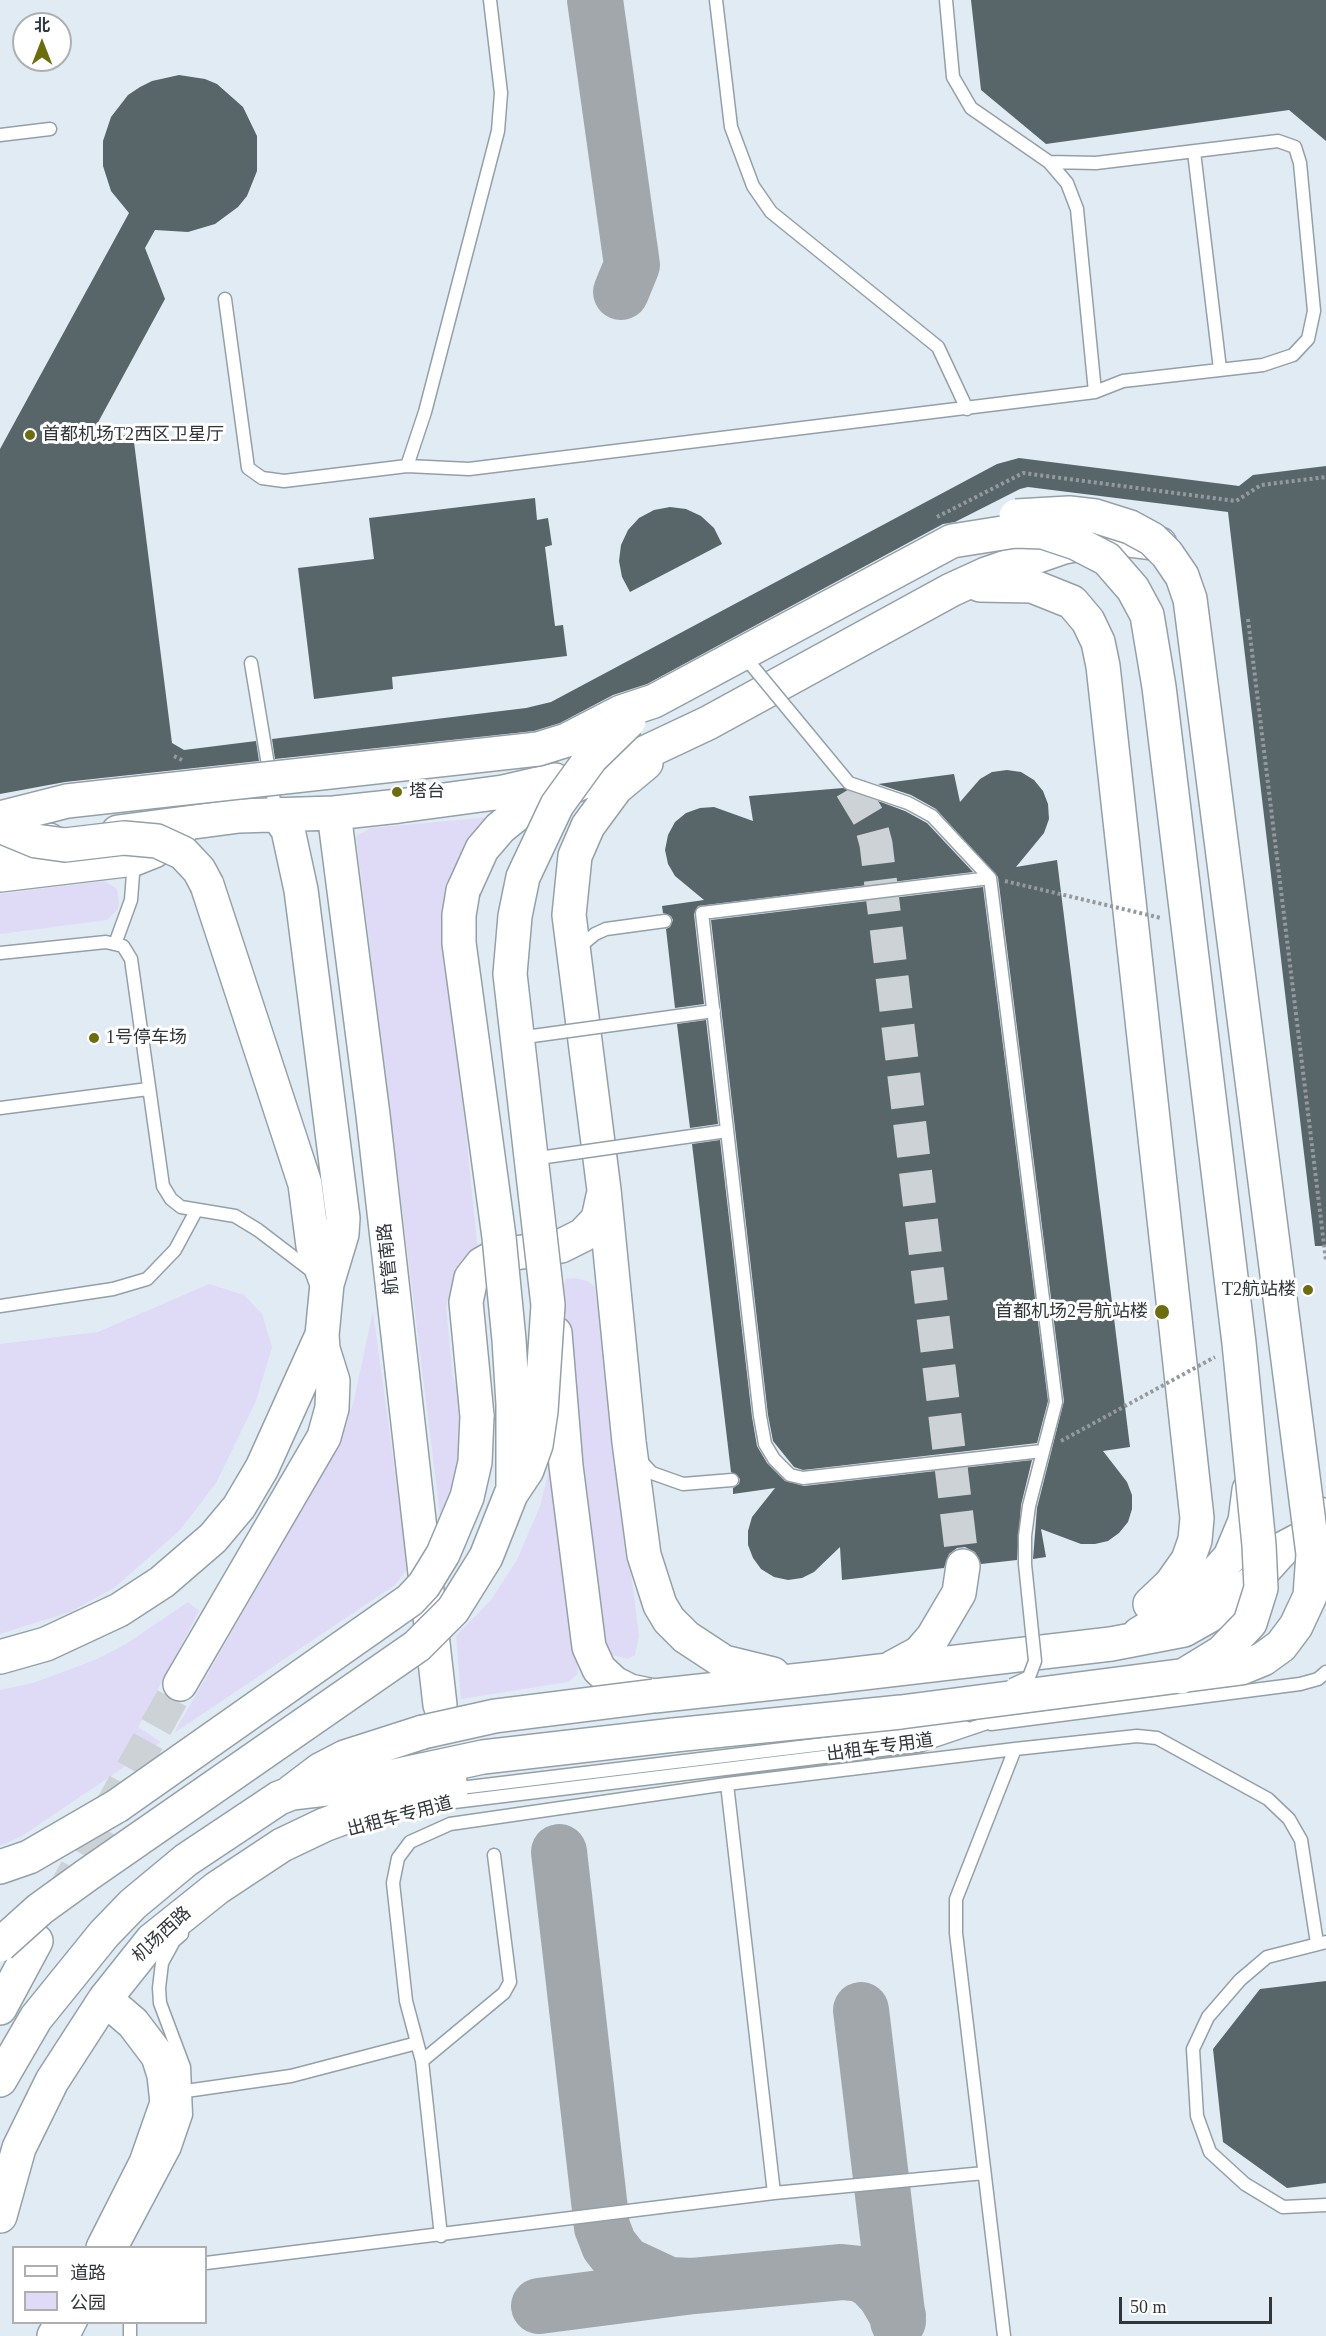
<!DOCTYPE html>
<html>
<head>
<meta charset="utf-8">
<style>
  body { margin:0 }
  #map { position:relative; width:1326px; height:2336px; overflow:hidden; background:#f4f9fd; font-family:"Times New Roman","Noto Sans SC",serif }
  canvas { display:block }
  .legend { position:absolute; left:12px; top:2246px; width:195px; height:78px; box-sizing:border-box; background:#fff; border:2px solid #adafb0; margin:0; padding:8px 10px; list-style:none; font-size:18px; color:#31363a }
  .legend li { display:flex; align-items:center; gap:12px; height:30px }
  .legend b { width:30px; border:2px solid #adafb0 }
  .north { position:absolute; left:12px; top:12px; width:60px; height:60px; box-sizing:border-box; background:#fff; border:2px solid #adafb0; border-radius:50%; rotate:0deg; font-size:16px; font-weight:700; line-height:24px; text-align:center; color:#31363a }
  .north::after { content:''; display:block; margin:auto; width:21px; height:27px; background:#6b6d0e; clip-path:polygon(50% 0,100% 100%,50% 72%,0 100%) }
  .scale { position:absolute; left:1119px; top:2297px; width:153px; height:27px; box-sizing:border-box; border:3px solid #31363a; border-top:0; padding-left:8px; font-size:18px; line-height:21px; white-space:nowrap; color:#31363a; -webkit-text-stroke:4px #fff; paint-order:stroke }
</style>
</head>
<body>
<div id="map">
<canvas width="1326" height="2336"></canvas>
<ul class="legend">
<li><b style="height:8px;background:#fff"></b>道路</li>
<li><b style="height:16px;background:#dfdbf7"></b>公园</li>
</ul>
<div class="north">北</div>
<div class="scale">50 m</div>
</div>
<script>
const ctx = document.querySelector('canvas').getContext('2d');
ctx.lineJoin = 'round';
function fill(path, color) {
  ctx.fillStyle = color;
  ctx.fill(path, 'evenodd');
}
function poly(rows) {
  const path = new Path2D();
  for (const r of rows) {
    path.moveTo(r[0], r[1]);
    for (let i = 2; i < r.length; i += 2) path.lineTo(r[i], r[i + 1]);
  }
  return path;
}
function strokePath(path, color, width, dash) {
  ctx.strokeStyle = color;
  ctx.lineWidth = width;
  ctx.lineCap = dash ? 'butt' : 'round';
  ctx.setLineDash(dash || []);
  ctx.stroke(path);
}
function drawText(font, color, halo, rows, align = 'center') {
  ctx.font = font + ' "Times New Roman","Noto Sans SC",serif';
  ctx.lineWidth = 6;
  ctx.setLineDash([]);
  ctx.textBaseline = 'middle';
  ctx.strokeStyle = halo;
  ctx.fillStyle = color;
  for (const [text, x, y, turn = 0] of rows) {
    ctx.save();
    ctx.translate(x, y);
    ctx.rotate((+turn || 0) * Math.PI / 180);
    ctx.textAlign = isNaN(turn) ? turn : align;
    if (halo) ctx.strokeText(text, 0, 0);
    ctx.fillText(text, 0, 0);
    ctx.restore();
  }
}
fill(poly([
  [0,0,1326,0,1326,2336,0,2336],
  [24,24,60,24,60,60,24,60],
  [14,2248,206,2248,206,2322,14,2322]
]), '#e1ebf4');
fill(poly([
  [490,817,458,864,445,894,442,936,454,1015,478,1253,466,1261,453,1280,446,1307,453,1377,464,1413,465,1436,456,1482,441,1523,356,836,371,828],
  [104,881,117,889,119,904,118,909,107,920,0,934,0,894],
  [575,1278,587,1281,595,1287,639,1636,635,1655,628,1659,612,1655,602,1642,576,1433,563,1288,566,1279],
  [209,1284,244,1295,262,1314,272,1347,256,1401,216,1483,180,1530,114,1588,70,1612,0,1634,0,1344,98,1332],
  [373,1311,408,1568,395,1585,174,1733,320,1478,353,1404],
  [553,1455,578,1674,568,1682,461,1699,456,1636,491,1600,517,1560,540,1506],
  [188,1602,199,1611,138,1727,161,1742,22,1836,0,1846,0,1690,33,1683,95,1660,126,1644]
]), '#dfdbf7');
strokePath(poly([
  [595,0,632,265,621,292],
  [559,1852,602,2227,609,2245,624,2264,669,2285,693,2286],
  [861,2010,898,2321],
  [539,2306,693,2286,842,2272,861,2274,873,2281,885,2294,898,2316]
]), '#a2a7ab', 56);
fill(poly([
  [971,0,1326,0,1326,141,1289,110,1046,144,981,90],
  [179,75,205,79,217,84,243,107,257,136,257,171,247,196,238,207,215,224,188,232,155,230,145,248,165,299,89,439,133,434,172,743,184,750,256,741,259,761,65,782,0,794,0,449,129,213,111,191,103,166,103,141,111,117,128,95,140,87,152,81],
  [1019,458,1239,486,1253,475,1326,466,1326,1246,1315,1246,1228,512,1028,487,1020,489,955,522,943,524,647,684,613,695,560,723,534,731,275,759,272,739,526,708,551,702,997,464],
  [535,498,537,520,548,518,552,545,545,547,555,626,563,625,567,656,392,677,393,689,314,699,298,568,374,559,369,518],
  [670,507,686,509,701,516,714,528,722,544,630,592,622,577,619,561,621,545,628,530,639,518,654,510],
  [1007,770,1021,772,1034,780,1043,791,1048,804,1049,819,1044,833,1016,867,1057,860,1130,1447,1103,1451,1127,1482,1132,1495,1132,1509,1128,1522,1119,1533,1108,1541,1095,1544,1081,1544,1041,1529,1046,1557,1033,1559,1037,1508,1064,1401,998,877,936,809,911,795,878,784,954,774,960,802,980,779,992,772],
  [843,788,905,811,927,823,973,872,698,906,694,914,704,1004,675,1008,666,929,670,927,673,920,671,916,663,913,662,906,704,900,675,876,668,864,665,850,668,835,675,822,686,813,700,808,714,807,753,821,749,796],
  [983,887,1048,1401,1037,1443,803,1470,794,1467,773,1441,768,1415,711,920],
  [706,1020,718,1124,690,1128,677,1024],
  [720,1140,752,1417,757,1446,767,1463,785,1481,804,1486,1032,1460,1021,1505,1017,1560,981,1564,975,1552,965,1547,957,1548,949,1554,944,1568,842,1580,840,1547,814,1572,802,1578,788,1580,774,1577,761,1569,753,1558,748,1545,748,1531,752,1517,775,1488,733,1494,733,1488,739,1484,740,1479,731,1472,692,1144],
  [1326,1981,1326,2183,1287,2188,1223,2142,1213,2049,1260,1989]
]), '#58666a');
strokePath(poly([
  [851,788,869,818,876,844,963,1566],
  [60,1898,180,1684]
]), '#cdd2d6', 33, [33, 16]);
const lane = poly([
  [716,0,731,127,753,186,771,212,938,347,967,409],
  [0,135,50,129],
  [1194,152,1220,369],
  [1049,162,1096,163,1278,141,1295,147,1300,163,1314,311,1308,339,1293,355,1263,365,1123,381,1095,392],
  [225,299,248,468,262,478,284,481,407,466,425,412,498,131,501,93,490,0],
  [407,466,469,469,1095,392,1077,209,1067,183,1049,162,971,108,953,77,946,0],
  [251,663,276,813],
  [115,944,131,900,134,861],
  [577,949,595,934,606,929,665,921],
  [0,953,106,942,123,946,131,959,163,1186,171,1199,181,1207,235,1216,258,1230,313,1272],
  [0,1108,148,1089],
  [0,1306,113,1289,147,1279,175,1250,196,1211],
  [639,1459,652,1473,683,1484,732,1480],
  [991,1724,1300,1684,1318,1679,1326,1672],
  [727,1784,774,2193],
  [452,1789,965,1727],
  [446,1803,922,1745,990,1722,1012,1704],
  [1326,1942,1267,1957,1240,1980,1208,2017,1193,2049,1197,2116,1210,2152,1245,2184,1283,2207,1326,2205],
  [422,2061,504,1993,510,1982,494,1855],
  [186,2091,291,2076,417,2043],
  [441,2236,422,2061,406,2001,393,1883,398,1858,410,1842,450,1824,727,1784,1015,1749,1137,1736,1157,1738,1268,1799,1289,1819,1301,1840,1317,1943],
  [122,2248,174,2150,186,2115,184,2067,160,2003,159,1988,162,1963,174,1941,182,1934],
  [206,2263,774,2193,984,2173],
  [74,2336,81,2322],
  [130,2336,130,2322],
  [1004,2336,956,1933,956,1899,1015,1749]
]);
const secondary = poly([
  [980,585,1032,586,1072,602,1088,621,1098,642,1103,666,1197,1518,1195,1540,1188,1560,1171,1584,1150,1604],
  [646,763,616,788,588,826,575,856,569,915,604,1190,629,1442,644,1555,660,1605,669,1620,686,1637,724,1662,773,1674],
  [334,813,373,1115,440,1705],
  [118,832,239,816,334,813,399,806,503,792,555,780],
  [0,846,49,840],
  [0,875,134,859,154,851,181,830],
  [207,885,305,1184,313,1246,327,1284],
  [463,891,482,849,500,828,521,811,708,723,951,590,986,574,1064,547,1097,541,1128,540,1160,544],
  [555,1333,566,1466,589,1647,599,1669,614,1683,630,1691,654,1696,829,1677,1111,1644,1184,1630,1223,1608,1255,1580,1284,1548,1318,1530,1317,1513],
  [477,1416,466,1302,471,1278,482,1264,496,1256,561,1246,583,1235,598,1219,603,1196],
  [1139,1634,1159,1622,1212,1577,1230,1557,1245,1521,1249,1490],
  [0,1657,46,1644,119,1610,162,1582,213,1538,239,1507,262,1468,322,1335],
  [893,1667,919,1653,933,1637,959,1593,963,1566],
  [180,1684,324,1437,332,1408,333,1381,323,1349,322,1335,327,1284,342,1234,343,1218,301,890,288,830,277,814],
  [291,1792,320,1770,345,1757,423,1732],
  [0,1867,29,1857,117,1806],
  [0,2008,36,1941],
  [0,2080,36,2018,104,1934,133,1904,186,1860,279,1798,292,1793,343,1787,483,1757,674,1735],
  [0,2216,19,2148,52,2081,105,1999,152,1940,217,1888,282,1845,324,1825,380,1804,451,1790,449,1775],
  [103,2248,146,2163,167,2103,164,2075,158,2056,133,2023,105,1999],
  [54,2336,62,2322]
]);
strokePath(lane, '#94a0a8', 15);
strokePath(secondary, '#94a0a8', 36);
strokePath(poly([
  [1248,619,1326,1261]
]), '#94999d', 4, [3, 3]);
strokePath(lane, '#fff', 12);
strokePath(secondary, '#fff', 33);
const laneBridge = poly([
  [744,656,849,783,908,803,932,816,990,878,1056,1402,1029,1506,1025,1536,1025,1564,1035,1661,1029,1677,1012,1685],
  [990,878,702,913,760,1416,765,1444,774,1459,790,1475,803,1478,1042,1451],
  [518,1038,714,1011],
  [532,1159,727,1131]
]);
const secondaryBridge = poly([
  [0,818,67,801,538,749,567,740,621,712,654,701,952,541,1015,531,1043,532,1076,543,1107,559,1133,589,1147,615,1159,687,1239,1343,1259,1545,1261,1588,1250,1623,1222,1652,1181,1677],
  [0,826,36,841,65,845,124,838,157,841,183,853,199,870,207,885],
  [463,891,459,915,459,943,499,1237,509,1340,513,1404,513,1485],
  [423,1732,495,1716,654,1696],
  [674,1735,901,1712,1241,1668,1263,1659,1281,1646,1296,1626,1310,1596,1313,1554,1190,599,1182,576,1167,554,1152,539,1130,527,1095,516,1069,513,1016,516],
  [117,1806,410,1600,424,1585,443,1554,467,1497,475,1462,477,1416],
  [0,1945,40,1909,87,1875,417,1646,453,1610,486,1557,511,1494,527,1470,536,1445,541,1411,548,1305,510,974,515,916,523,877,557,805,591,758,629,721]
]);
strokePath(laneBridge, '#94a0a8', 15, []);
strokePath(secondaryBridge, '#94a0a8', 36, []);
strokePath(poly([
  [937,517,1023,473,1236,501,1261,485,1326,477],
  [174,756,184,761],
  [1005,881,1161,918],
  [1061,1441,1215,1357]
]), '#94999d', 4, [3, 3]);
strokePath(laneBridge, '#fff', 12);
strokePath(secondaryBridge, '#fff', 33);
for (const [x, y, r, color] of [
  [30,435,6,"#6b6d0e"],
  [397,792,6,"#6b6d0e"],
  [94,1038,6,"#6b6d0e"],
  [1308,1290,6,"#6b6d0e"],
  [1162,1312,8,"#6b6d0e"]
]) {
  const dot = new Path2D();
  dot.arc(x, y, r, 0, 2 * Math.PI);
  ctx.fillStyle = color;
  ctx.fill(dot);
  strokePath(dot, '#fff', 2);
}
drawText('18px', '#31363a', '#fff', [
  ["首都机场T2西区卫星厅",42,435],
  ["塔台",409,792],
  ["1号停车场",106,1038],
  ["T2航站楼",1296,1290,"right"],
  ["首都机场2号航站楼",1148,1312,"right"]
], 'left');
drawText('18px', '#31363a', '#fff', [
  ["航管南路",389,1259,-96],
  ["出租车专用道",880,1748,-8],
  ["出租车专用道",400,1817,-15],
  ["机场西路",162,1935,-43]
]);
</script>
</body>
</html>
